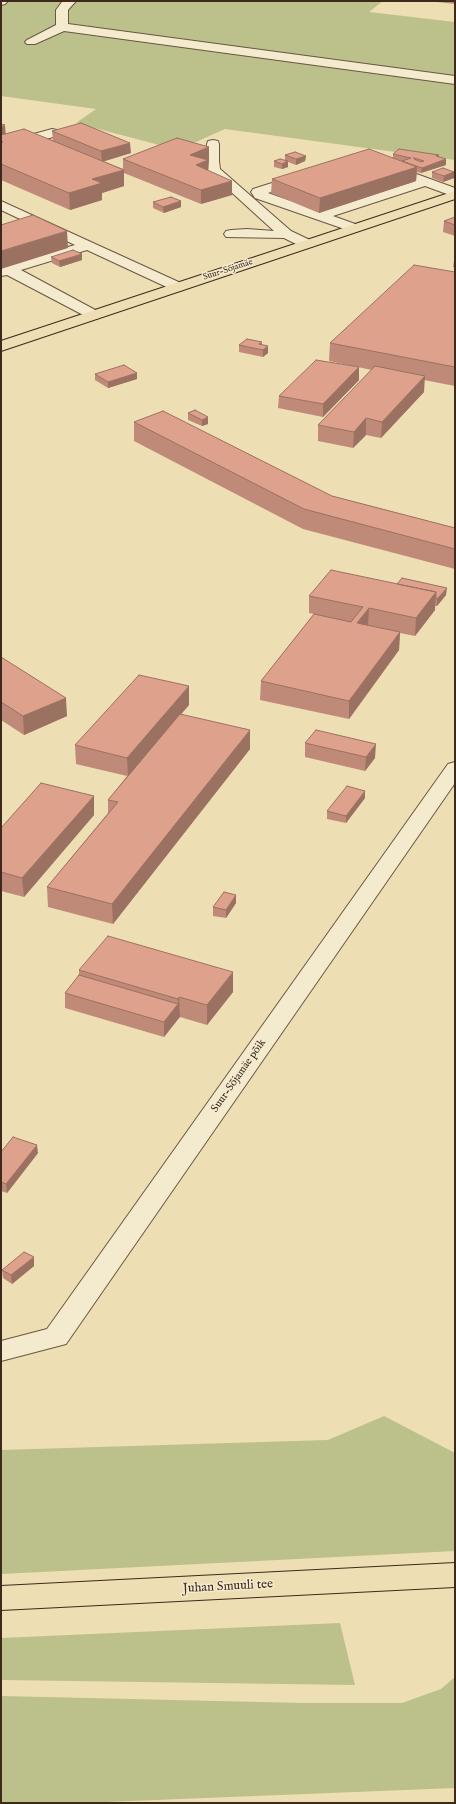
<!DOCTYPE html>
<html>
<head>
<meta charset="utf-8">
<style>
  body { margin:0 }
  #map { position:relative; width:456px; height:1804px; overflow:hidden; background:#eedeb4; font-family:"IM FELL English",serif }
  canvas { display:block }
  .frame { position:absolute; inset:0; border:2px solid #3d2a1d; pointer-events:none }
</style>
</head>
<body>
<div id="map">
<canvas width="456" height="1804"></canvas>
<div class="frame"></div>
</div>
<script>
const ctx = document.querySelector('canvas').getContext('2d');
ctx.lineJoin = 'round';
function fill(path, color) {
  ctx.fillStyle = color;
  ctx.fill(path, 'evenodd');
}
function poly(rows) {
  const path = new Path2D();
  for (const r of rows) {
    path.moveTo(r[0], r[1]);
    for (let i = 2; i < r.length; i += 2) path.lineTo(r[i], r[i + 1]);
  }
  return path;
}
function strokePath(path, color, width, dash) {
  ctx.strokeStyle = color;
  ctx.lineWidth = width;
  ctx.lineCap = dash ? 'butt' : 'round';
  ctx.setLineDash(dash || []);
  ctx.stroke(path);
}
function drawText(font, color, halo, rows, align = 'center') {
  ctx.font = font + ' "IM FELL English",serif';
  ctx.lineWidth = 3;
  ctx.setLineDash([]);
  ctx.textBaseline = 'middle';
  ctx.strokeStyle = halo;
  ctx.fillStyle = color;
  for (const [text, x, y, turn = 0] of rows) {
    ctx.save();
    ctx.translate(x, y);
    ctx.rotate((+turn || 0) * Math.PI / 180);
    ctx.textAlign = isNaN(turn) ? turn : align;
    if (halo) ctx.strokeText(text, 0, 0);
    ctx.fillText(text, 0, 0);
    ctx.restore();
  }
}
fill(poly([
  [1,1,383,1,369,12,455,22,455,160,225,129,178,150,76,123,96,109,1,96],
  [384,1416,455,1453,455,1551,1,1574,1,1450,328,1440],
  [340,1623,355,1685,1,1680,1,1638],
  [455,1677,455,1788,80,1803,1,1803,1,1696,304,1703,402,1703,441,1689]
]), '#bcc08a');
const minor = poly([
  [1,1,8,1,5,4,1,5,1,1],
  [76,1,68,10,68,24,455,76,455,84,64,31,35,44,27,44,25,42,27,40,56,25,56,10,62,2,76,1],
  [52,129,57,130,58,133,57,136,1,151,1,143,52,129],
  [213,140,218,141,219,144,219,161,220,169,291,231,312,241,314,244,312,247,302,247,284,238,226,237,224,234,226,231,231,230,247,229,274,231,207,170,205,161,207,144,208,141,213,140],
  [389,164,455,188,455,197,425,186,333,216,358,225,360,228,358,231,353,232,255,198,251,192,253,189,294,176,304,176,306,179,304,182,268,193,319,211,413,182,384,171,382,168,384,165,389,164],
  [1,201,183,284,185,287,183,290,178,291,173,290,87,250,21,270,99,312,101,315,99,318,94,319,89,318,7,275,1,276,1,267,75,245,1,210,1,201],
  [455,762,455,783,66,1344,1,1361,1,1341,47,1329,448,764,455,762]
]);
const major = poly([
  [455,191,455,199,1,351,1,341,455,191],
  [455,1563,455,1587,1,1610,1,1586,455,1563]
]);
strokePath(minor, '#695743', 2);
strokePath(major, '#3d2a1d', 2);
fill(minor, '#f4eace');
fill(major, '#eedeb4');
fill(poly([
  [428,1,455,1,455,4],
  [1,124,6,134,53,140,52,131,131,153,103,161,123,169,123,159,209,147,208,170,232,195,201,204,124,173,124,186,102,193,102,200,70,210,1,180],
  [393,154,439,156,446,165,421,173,417,172,416,181,319,213,271,193,272,179,393,157],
  [285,155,306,156,305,161,296,165,288,162,288,167,282,169,274,167,274,161,285,160],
  [432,172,454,172,454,178,443,182,432,178],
  [181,201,181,207,164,213,153,208,153,202],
  [455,217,455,236,443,232,444,221],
  [51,257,82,260,60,267,52,263],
  [455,260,455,268,453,267,454,261],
  [455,272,455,386,424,380,424,392,381,438,366,435,353,448,318,441,318,425,372,370,329,361,330,343],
  [262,342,262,345,268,346,268,353,263,357,239,352,239,345],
  [359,367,359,380,323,417,278,408,279,396],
  [137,373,137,379,108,388,95,380,95,374],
  [195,410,208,424,202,426,188,420,188,413],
  [134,422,332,496,455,528,455,569,303,529,134,441],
  [446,595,437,606,435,606,435,610,415,636,400,633,399,650,349,719,260,700,261,681,314,614,309,613,309,596],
  [1,657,67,716,24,735,1,720],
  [189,705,181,714,250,749,113,924,48,907,47,887,108,813,108,800,127,776,76,764,75,745],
  [305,743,375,758,365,771,305,757],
  [94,796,94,815,24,897,1,891,1,828],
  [365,798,346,823,327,819,327,811],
  [236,895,236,903,226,918,213,916,213,907],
  [79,970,233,992,207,1025,180,1017,164,1037,65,1008,65,993,79,975],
  [1,1152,38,1153,7,1193,1,1191],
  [34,1266,12,1284,3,1278,2,1270]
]), '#bf8a78');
fill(poly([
  [5,125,6,139,1,141,1,127],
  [130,143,131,153,102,162,101,151],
  [209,147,209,161,208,174,196,166,190,155],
  [306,156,305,161,296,165,296,159],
  [446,159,446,165,421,173,422,168],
  [288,161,288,167,282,169,282,164],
  [417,167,416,181,319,213,320,198],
  [124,170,124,186,102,193,102,200,70,210,69,193,92,179],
  [454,172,454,178,443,182,444,176],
  [232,181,232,195,201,204,201,190],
  [181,201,181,207,164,213,163,207],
  [67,231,68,248,1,269,1,251],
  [82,254,82,260,60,267,59,261],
  [268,346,268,353,263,357,263,350],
  [359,367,359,380,323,417,323,404],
  [137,373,137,379,108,388,108,382],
  [425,376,424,392,381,438,382,422],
  [208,417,208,424,202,426,202,420],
  [366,418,366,435,353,448,354,432],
  [447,588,446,595,437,606,437,599],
  [436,592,435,610,415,636,416,618],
  [369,608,368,626,357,623],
  [400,632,399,650,349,719,349,701],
  [189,686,189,705,128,776,127,758],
  [66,698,67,716,24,735,23,716],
  [250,730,250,749,113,924,112,904],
  [376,744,375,758,365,771,366,757],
  [365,791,365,798,346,823,346,816],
  [94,796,94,815,24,897,22,878],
  [236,895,236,903,226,918,226,910],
  [233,972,233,992,207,1025,207,1005],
  [179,997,180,1017,178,1019,178,999],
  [178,1004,178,1019,164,1037,164,1022],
  [37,1145,38,1153,7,1193,6,1184],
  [34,1257,34,1266,12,1284,11,1275]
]), '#9b7162');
const building = poly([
  [81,123,130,143,101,151,52,131,81,123],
  [1,124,5,125,1,127,1,124],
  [24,129,124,170,92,179,102,183,69,193,1,164,1,142,3,142,1,141,1,135,24,129],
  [177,138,209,147,190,155,208,160,196,165,232,181,201,190,123,159,177,138],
  [369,149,417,167,320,198,272,179,369,149],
  [399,149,439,155,436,156,446,159,422,168,402,161,411,158,393,154,399,149],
  [414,158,424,161,421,162,414,159,414,158],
  [295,152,306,156,296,159,285,155,295,152],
  [280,159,288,161,282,164,274,161,280,159],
  [443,168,454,172,444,176,432,172,443,168],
  [171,197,181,201,163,207,153,202,171,197],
  [33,215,67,231,1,251,1,225,33,215],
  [455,217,455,225,444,221,455,217],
  [73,250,82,254,59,261,51,257,73,250],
  [414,265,455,272,455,367,330,343,414,265],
  [247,339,262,342,259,344,268,346,263,350,239,345,247,339],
  [316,360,359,367,323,404,279,396,316,360],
  [124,365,137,373,108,382,95,374,124,365],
  [375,366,425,376,382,422,366,418,354,432,318,425,375,366],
  [195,410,208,417,202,420,188,413,195,410],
  [163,411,332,496,455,528,455,549,304,509,134,422,163,411],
  [331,570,436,592,416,618,369,608,357,623,400,632,349,701,261,681,314,614,351,622,363,607,309,596,331,570],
  [402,578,447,588,437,599,436,598,436,592,397,584,402,578],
  [1,657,66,698,23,716,1,702,1,657],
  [139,675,189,686,127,758,75,745,139,675],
  [180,714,250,730,112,904,47,887,118,802,108,800,180,714],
  [316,730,376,744,366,757,305,743,316,730],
  [41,783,94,796,22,878,1,872,1,828,41,783],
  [347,786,365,791,346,816,327,811,347,786],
  [224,892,236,895,226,910,213,907,224,892],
  [108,936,233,972,207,1005,179,997,178,999,79,970,108,936],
  [79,975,178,1004,164,1022,65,993,79,975],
  [13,1137,37,1145,6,1184,1,1182,1,1152,13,1137],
  [24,1252,34,1257,11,1275,2,1270,24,1252]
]);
fill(building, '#dea18c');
strokePath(building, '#9b7162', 1);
drawText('9px', '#3d2a1d', '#f4eace', [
  ["Suur-Sõjamäe",228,270,-18]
]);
drawText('11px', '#3d2a1d', '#f4eace', [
  ["Suur-Sõjamäe põik",239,1076,-55]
]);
drawText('13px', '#3d2a1d', '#f4eace', [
  ["Juhan Smuuli tee",228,1587,-3]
]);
</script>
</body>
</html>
